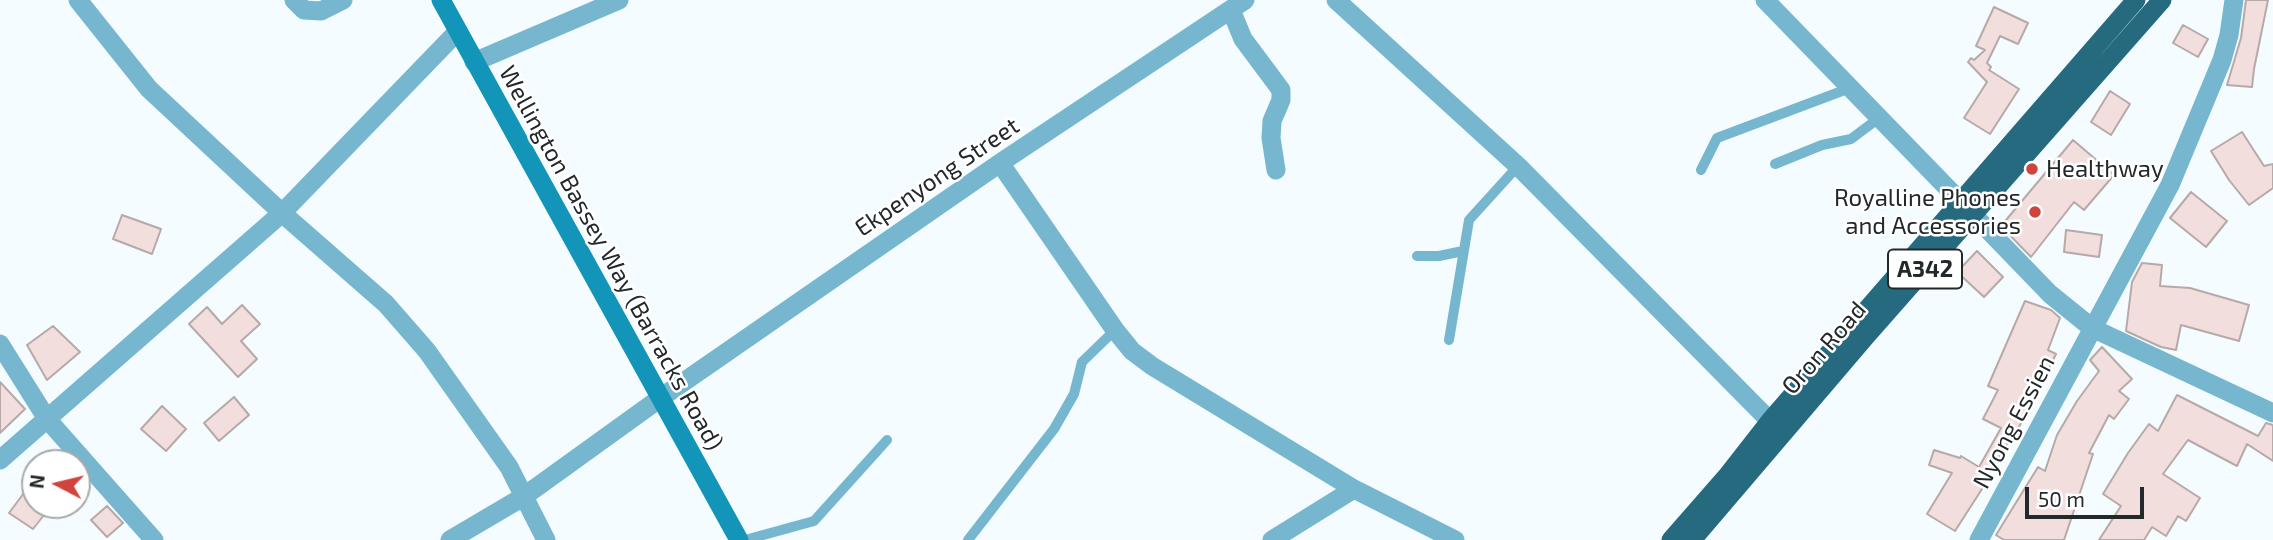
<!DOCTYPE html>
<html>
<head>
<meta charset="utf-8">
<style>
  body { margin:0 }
  #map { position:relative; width:2273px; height:540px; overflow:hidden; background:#f4fcff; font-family:"Exo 2",sans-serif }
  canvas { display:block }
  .north { position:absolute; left:21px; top:449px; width:70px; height:70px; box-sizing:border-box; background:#fff; border:2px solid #a7a9aa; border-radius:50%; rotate:277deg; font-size:19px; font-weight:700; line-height:28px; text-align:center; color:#23282a }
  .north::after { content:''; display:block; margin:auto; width:24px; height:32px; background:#d1433d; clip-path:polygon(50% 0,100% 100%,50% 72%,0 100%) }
  .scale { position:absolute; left:2025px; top:487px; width:119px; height:32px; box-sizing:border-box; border:4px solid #23282a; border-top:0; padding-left:9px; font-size:21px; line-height:24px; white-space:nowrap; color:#23282a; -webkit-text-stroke:5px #fff; paint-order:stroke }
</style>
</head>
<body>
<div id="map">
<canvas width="2273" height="540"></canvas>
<div class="north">N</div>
<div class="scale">50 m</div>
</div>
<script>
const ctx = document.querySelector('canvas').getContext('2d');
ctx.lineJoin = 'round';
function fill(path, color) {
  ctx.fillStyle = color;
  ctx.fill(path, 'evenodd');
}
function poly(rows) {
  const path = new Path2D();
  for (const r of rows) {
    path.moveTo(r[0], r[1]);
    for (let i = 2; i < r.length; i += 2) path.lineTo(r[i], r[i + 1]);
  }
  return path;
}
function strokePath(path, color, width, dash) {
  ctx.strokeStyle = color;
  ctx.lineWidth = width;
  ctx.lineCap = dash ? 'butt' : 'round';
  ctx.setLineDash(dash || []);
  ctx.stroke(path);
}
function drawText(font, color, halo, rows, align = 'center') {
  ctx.font = font + ' "Exo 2",sans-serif';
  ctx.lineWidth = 5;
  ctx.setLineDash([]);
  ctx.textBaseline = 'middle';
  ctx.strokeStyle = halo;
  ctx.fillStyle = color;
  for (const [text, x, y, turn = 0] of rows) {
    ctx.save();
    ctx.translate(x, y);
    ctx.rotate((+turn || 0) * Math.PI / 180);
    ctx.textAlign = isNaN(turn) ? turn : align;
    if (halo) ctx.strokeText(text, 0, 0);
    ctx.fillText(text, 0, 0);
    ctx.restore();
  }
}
const building = poly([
  [2246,0,2268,0,2254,69,2252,87,2227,85,2241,38,2246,0],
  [1994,7,2028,23,2018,44,2000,36,1987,63,1991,67,1989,70,2019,89,1990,134,1964,118,1987,82,1968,62,1971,58,1974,60,1985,50,1976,46,1994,7],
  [2183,25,2208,39,2198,57,2173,43,2183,25],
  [2110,91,2130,104,2111,135,2091,122,2110,91],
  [2242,132,2264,166,2273,164,2273,188,2249,205,2229,180,2211,151,2242,132],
  [2073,140,2114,175,2084,210,2074,202,2031,257,2001,226,2073,140],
  [2191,192,2227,221,2206,247,2170,218,2191,192],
  [122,215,161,229,152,254,113,239,122,215],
  [2066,230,2102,235,2099,257,2064,252,2066,230],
  [1977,251,2003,277,1984,297,1957,272,1977,251],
  [2142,263,2162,265,2160,286,2190,288,2249,305,2239,341,2181,325,2176,350,2161,347,2126,331,2132,282,2142,263],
  [2025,301,2051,310,2060,318,2048,350,2056,354,2015,435,2013,434,1989,474,1991,475,1955,531,1927,514,1952,473,1929,465,1934,450,1960,458,1961,456,1979,467,2001,428,1983,419,1998,390,1988,386,2025,301],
  [242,305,260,324,241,341,257,359,238,377,189,324,207,307,222,324,242,305],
  [53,326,80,352,47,380,27,345,53,326],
  [2102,347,2132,379,2119,391,2129,399,2114,419,2109,415,2089,453,2093,454,2064,540,2004,540,1996,535,2038,467,2045,471,2057,435,2077,401,2099,371,2090,360,2102,347],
  [0,382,25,409,0,433,0,382],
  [2177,395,2258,436,2266,423,2273,425,2273,461,2247,444,2237,466,2188,440,2163,474,2200,498,2186,521,2178,516,2166,536,2152,527,2144,540,2099,540,2121,506,2103,494,2128,453,2149,424,2158,431,2177,395],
  [234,397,249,415,219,441,204,423,234,397],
  [162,406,186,429,166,451,141,429,162,406],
  [35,478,35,505,52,505,33,529,9,513,35,478],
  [107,506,123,523,107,537,91,520,107,506]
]);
fill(building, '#f2dfdd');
strokePath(building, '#b7a9a8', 2);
strokePath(poly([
  [1775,164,1822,145,1851,139,1879,118],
  [1701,170,1717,138,1850,88],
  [1417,256,1439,256,1463,251],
  [1449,340,1469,220,1518,166],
  [745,540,814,521,887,440],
  [968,540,1054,429,1074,394,1082,362,1115,330]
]), '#76b7cf', 10);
strokePath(poly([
  [78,0,149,89,282,213,386,304,427,351,509,467,546,540],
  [294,0,304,10,321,11,343,0],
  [1336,0,1518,166,1770,421],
  [1765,0,1962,203],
  [1231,10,1243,39,1281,90,1281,100,1272,121,1271,138,1276,170],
  [474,62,619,0],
  [1000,163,1115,330,1132,351,1152,366,1354,489,1455,540],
  [0,344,47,419,154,540],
  [0,460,282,213,458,31],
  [450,540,523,497,659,399,1000,163,1245,0],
  [1272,540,1354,489]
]), '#76b7cf', 19);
strokePath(poly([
  [1962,203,2050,294,2092,328,2273,413],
  [1979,540,2170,185,2222,60,2229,35,2234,0]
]), '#76b7cf', 19);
strokePath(poly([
  [441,0,739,540]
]), '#1395b9', 19);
strokePath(poly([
  [1671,540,1727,476,1770,421,2136,0],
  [1692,540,1866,336,2162,0]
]), '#266a80', 19);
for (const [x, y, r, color] of [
  [2032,169,7,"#d1433d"],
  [2035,212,7,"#d1433d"]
]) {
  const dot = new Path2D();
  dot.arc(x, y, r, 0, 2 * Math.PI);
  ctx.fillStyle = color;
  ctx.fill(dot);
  strokePath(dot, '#fff', 2.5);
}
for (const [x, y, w] of [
  [1925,269,74]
]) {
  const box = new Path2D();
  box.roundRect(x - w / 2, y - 19.5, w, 39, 5);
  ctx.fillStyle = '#fff';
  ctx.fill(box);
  strokePath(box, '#23282a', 2);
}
drawText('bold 23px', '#23282a', null, [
  ["A342",1925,269]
]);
drawText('24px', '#23282a', '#fff', [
  ["Healthway",2046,169],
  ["Royalline Phones",2021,198,"right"],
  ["and Accessories",2021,226,"right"]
], 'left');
drawText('24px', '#23282a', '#fff', [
  ["Ekpenyong Street",937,177,-34],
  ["Wellington Bassey Way (Barracks Road)",611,258,61],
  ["Oron Road",1824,348,-49],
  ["Nyong Essien",2014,422,-62]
]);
</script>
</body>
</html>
